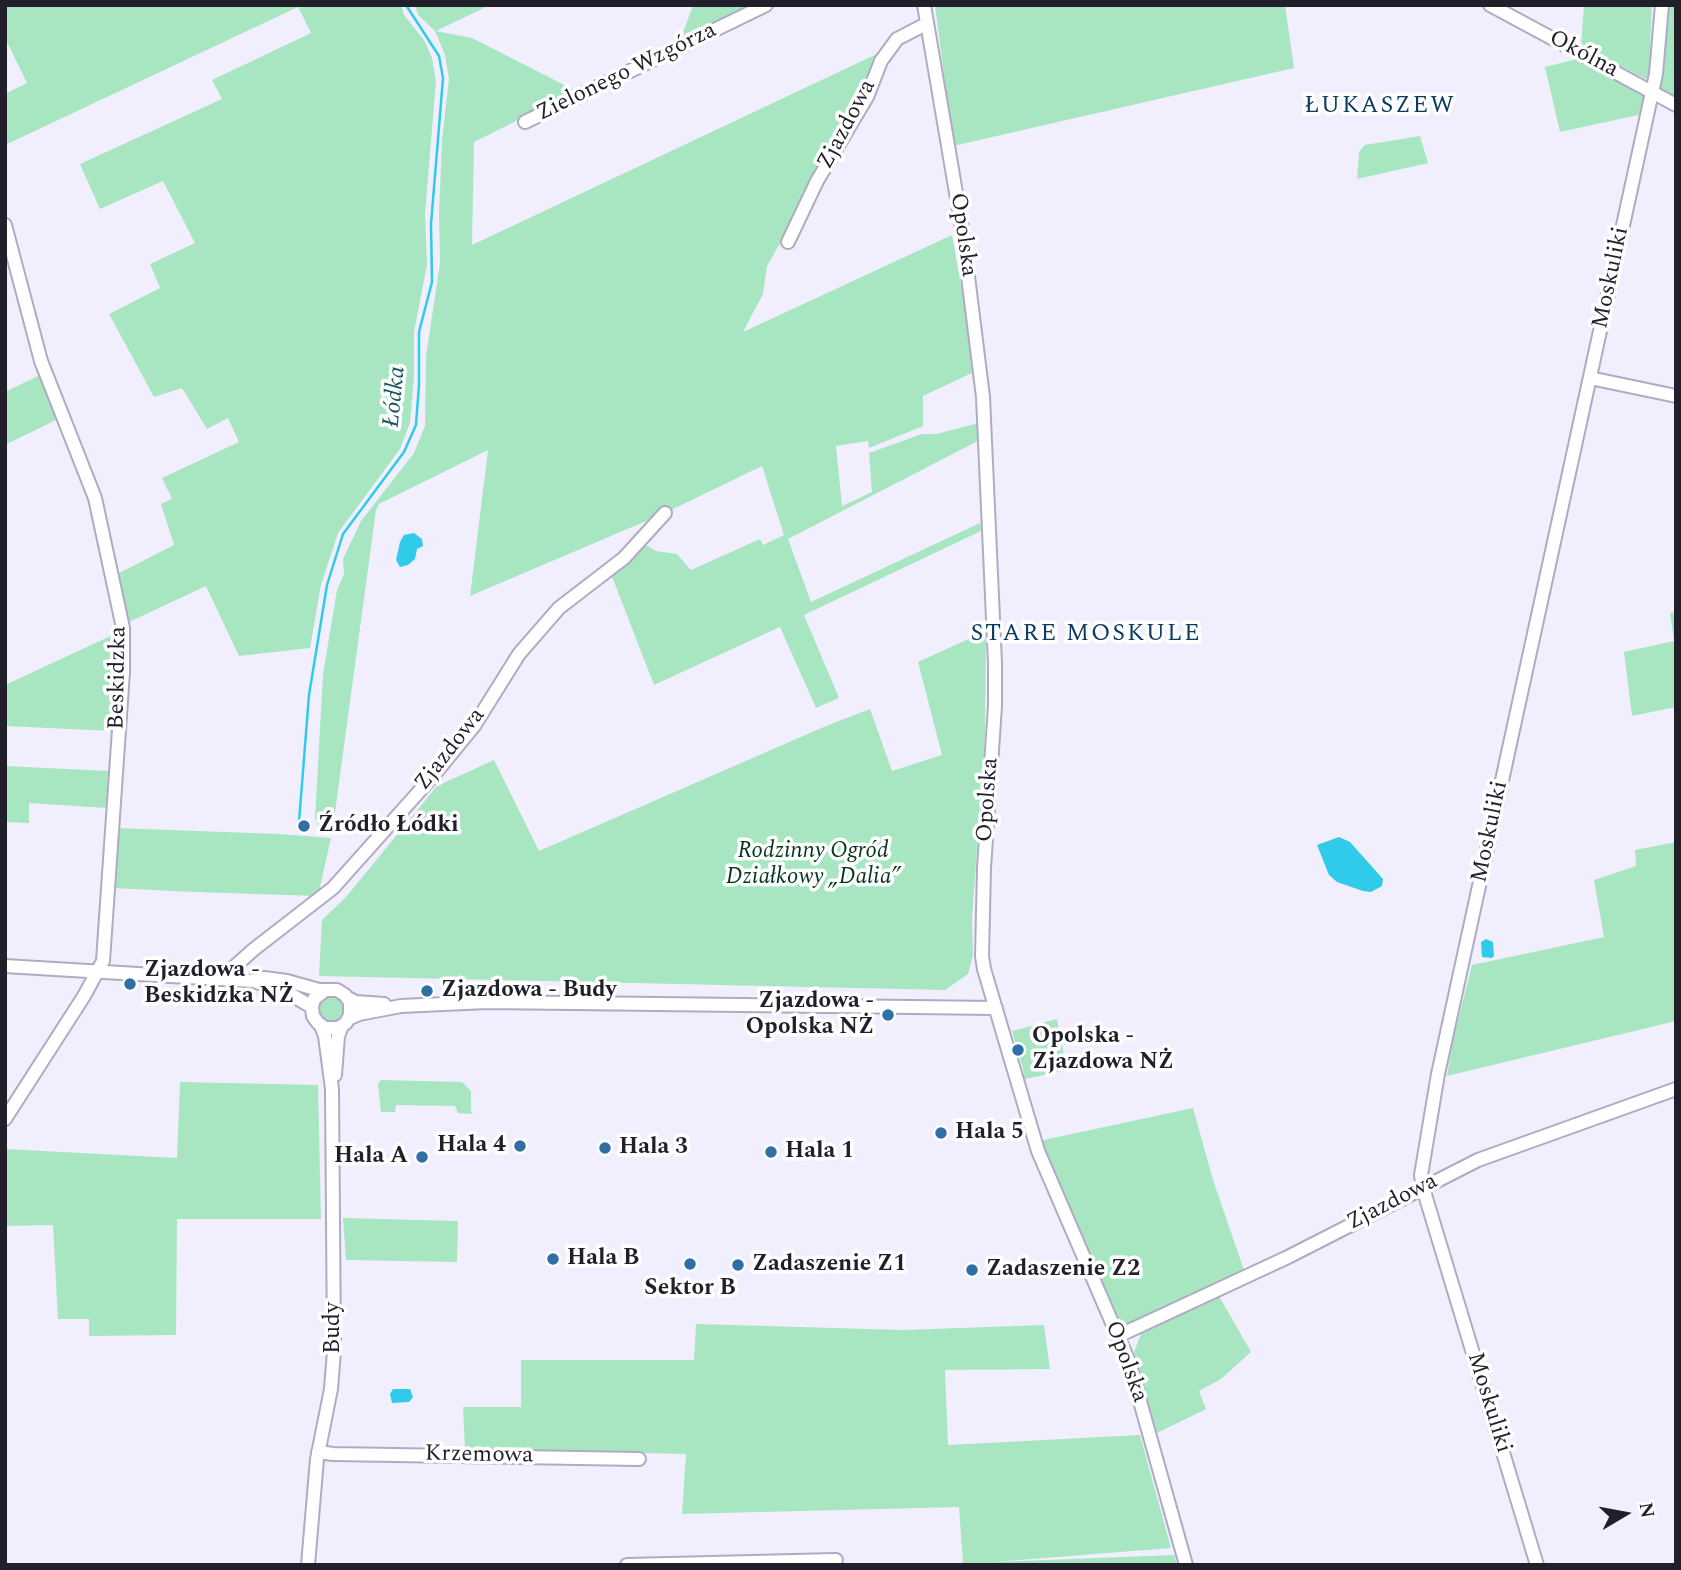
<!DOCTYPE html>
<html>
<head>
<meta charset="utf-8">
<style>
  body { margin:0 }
  #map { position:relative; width:1681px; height:1570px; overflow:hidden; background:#f1effe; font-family:Spectral,serif }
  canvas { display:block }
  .frame { position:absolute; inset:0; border:7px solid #211f29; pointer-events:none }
  .north { position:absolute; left:1590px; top:1479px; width:70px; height:70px; -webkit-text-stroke:5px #fff; paint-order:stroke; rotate:80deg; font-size:19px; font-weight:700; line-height:28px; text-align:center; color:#211f29 }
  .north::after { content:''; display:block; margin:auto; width:24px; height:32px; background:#211f29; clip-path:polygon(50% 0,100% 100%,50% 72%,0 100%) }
</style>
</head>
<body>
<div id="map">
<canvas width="1681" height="1570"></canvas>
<div class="frame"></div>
<div class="north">N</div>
</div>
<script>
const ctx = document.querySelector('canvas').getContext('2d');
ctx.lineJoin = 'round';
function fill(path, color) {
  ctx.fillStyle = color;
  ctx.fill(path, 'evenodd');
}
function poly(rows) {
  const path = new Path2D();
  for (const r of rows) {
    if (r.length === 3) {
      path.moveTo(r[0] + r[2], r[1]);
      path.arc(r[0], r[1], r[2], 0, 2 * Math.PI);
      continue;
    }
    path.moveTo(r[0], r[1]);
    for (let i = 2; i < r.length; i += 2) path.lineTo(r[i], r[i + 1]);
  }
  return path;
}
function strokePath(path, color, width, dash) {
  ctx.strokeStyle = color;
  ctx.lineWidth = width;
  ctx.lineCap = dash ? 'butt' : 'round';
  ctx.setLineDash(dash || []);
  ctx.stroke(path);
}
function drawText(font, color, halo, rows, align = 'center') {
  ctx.font = font + ' Spectral,serif';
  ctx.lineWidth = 7;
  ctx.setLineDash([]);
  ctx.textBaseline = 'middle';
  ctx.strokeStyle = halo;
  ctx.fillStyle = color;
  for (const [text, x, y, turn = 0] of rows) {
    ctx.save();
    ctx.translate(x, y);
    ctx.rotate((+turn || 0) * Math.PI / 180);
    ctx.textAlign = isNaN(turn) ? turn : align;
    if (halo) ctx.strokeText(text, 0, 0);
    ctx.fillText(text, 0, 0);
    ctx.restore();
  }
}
fill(poly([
  [5,5,401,5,404,15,424,40,432,58,436,81,425,214,427,265,414,332,414,377,410,423,400,449,338,533,321,585,310,648,239,656,206,586,129,622,119,573,174,545,161,504,172,499,162,478,239,442,228,418,207,429,182,388,154,397,109,314,160,288,150,264,195,243,163,181,100,209,80,164,222,99,212,80,311,33,298,7,5,145,5,94,27,83,5,38],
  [415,5,490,5,436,31,472,38,576,91,474,142,472,245,881,52,853,116,767,266,763,294,743,332,952,235,976,371,923,396,923,426,869,448,868,441,836,446,842,506,872,492,869,453,922,434,936,434,975,424,980,424,981,434,976,442,788,539,811,602,980,523,981,531,804,615,839,698,816,708,780,627,654,685,611,574,644,544,656,551,677,554,691,570,760,539,763,545,784,535,762,466,665,513,470,596,488,450,379,504,376,510,333,827,319,826,315,819,323,674,337,590,344,574,343,559,361,521,414,453,425,426,426,356,440,263,439,214,442,140,449,79,445,55,435,31,418,15],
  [693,5,757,5,679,44],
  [935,5,1285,5,1294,68,953,146],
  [1584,5,1652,5,1649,74,1646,79,1581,46],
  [1669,5,1676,5,1676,99,1657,90],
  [1577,59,1644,94,1646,99,1643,114,1560,132,1545,67],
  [1420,136,1428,163,1357,179,1359,152,1365,145],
  [42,374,60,418,5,445,5,392],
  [1676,612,1676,707,1632,716,1624,652,1674,641,1670,613],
  [986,631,985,735,972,919,973,955,968,974,945,990,319,976,322,920,346,897,437,786,494,760,539,851,826,726,870,709,892,771,942,755,918,662],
  [117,633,113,731,5,726,5,685],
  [5,766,108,771,106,808,29,803,29,823,5,822],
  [116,828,279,834,331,838,318,896,195,892,113,888],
  [1676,842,1676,1021,1447,1076,1453,1040,1472,965,1604,937,1594,880,1636,866,1635,850],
  [331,1009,13],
  [1057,1019,1067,1070,1021,1080,1020,1075,1024,1073,1019,1055,1022,1054,1020,1049,1017,1049,1012,1031],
  [381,1080,462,1082,471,1091,471,1111,473,1112,471,1114,458,1113,455,1106,396,1105,395,1112,381,1112,378,1084],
  [180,1082,318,1085,321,1219,177,1219,176,1335,89,1336,89,1319,58,1319,53,1225,5,1226,5,1149,177,1158],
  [1193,1108,1213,1180,1245,1273,1130,1325,1124,1323,1116,1318,1039,1141],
  [343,1218,458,1221,457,1262,346,1260],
  [1219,1296,1251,1352,1221,1379,1199,1391,1206,1409,1157,1433,1134,1352,1141,1334],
  [696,1324,903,1330,1044,1325,1050,1369,945,1370,948,1445,1140,1435,1171,1548,994,1562,1174,1555,1177,1565,922,1565,963,1563,959,1507,682,1514,686,1454,465,1449,463,1407,521,1407,521,1360,694,1360]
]), '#a8e6c2');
fill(poly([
  [414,533,422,539,423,546,417,549,415,559,408,565,400,567,396,560,400,542,404,535],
  [1339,837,1350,842,1383,879,1382,886,1371,892,1363,891,1337,882,1329,875,1317,845],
  [1486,939,1493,942,1494,956,1492,958,1482,957,1481,942],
  [393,1389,410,1389,413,1397,409,1402,392,1403,390,1394]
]), '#30caea');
strokePath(poly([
  [299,822,309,695,327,585,343,534,404,452,416,425,419,385,419,332,432,282,431,224,443,78,439,56,406,5]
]), '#30caea', 2.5);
const minor = poly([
  [924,5,962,228,983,397,995,663,995,706,984,868,982,956,984,969,1038,1151,1129,1362,1186,1565],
  [1490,5,1676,105],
  [525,122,766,5],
  [5,225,41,361,95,498,123,628,123,672,103,961,84,996,5,1119],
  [788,242,817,181,867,97,881,61,897,39,926,24],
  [1590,378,1676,396],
  [5,966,254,981,264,978,287,981,319,990,337,990,345,995,350,1002,350,1015,346,1023,338,1028,325,1028,318,1023,313,1016,312,1007,314,999,324,991],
  [230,980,233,968,253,950,333,888,433,776,474,726,519,654,559,608,624,558,665,513],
  [254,981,290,994,312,1007],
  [348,998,356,1002,384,1004],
  [348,1019,359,1014,401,1006,487,1002,996,1008],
  [335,1075,338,1036,342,1026],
  [1118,1336,1288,1257,1478,1160,1676,1089],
  [318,1452,333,1454,639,1459],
  [308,1565,317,1459,331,1389,334,1351,332,1089,325,1036,321,1026],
  [627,1565,836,1560],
  [1537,1565,1423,1188,1421,1175,1438,1074,1656,74,1662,5]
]);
strokePath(minor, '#afabc4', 16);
strokePath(minor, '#fff', 12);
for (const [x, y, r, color] of [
  [304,826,7,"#306fa6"],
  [130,984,7,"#306fa6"],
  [427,991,7,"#306fa6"],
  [888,1015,7,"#306fa6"],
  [1018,1050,7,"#306fa6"],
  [941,1133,7,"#306fa6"],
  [520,1146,7,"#306fa6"],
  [605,1148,7,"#306fa6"],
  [771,1152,7,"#306fa6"],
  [422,1157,7,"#306fa6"],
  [553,1259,7,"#306fa6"],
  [690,1264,7,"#306fa6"],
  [738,1265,7,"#306fa6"],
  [972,1270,7,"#306fa6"]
]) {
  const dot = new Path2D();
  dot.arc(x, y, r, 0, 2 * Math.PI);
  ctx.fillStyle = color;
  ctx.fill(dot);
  strokePath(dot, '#fff', 2.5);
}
drawText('23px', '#211f29', '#fff', [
  ["Okólna",1583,55,28],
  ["Zielonego Wzgórza",627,73,-26],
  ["Zjazdowa",848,125,-62],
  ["Opolska",962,235,82],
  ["Moskuliki",1612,278,-78],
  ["Beskidzka",119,678,-89],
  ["Zjazdowa",451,750,-52],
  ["Opolska",989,800,-86],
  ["Moskuliki",1491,832,-78],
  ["Zjazdowa",1393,1203,-27],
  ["Budy",334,1328,-90],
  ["Opolska",1125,1362,70],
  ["Moskuliki",1488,1403,73],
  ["Krzemowa",479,1456,1]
]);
drawText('bold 23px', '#211f29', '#fff', [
  ["Źródło Łódki",318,826],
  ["Zjazdowa -",144,971],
  ["Beskidzka NŻ",144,997],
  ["Zjazdowa - Budy",441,991],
  ["Zjazdowa -",874,1002,"right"],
  ["Opolska NŻ",874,1028,"right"],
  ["Opolska -",1032,1037],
  ["Zjazdowa NŻ",1032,1063],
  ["Hala 5",955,1133],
  ["Hala 4",506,1146,"right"],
  ["Hala 3",619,1148],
  ["Hala 1",785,1152],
  ["Hala A",408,1157,"right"],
  ["Hala B",567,1259],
  ["Zadaszenie Z1",752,1265],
  ["Zadaszenie Z2",986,1270],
  ["Sektor B",690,1289,"center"]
], 'left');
drawText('italic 23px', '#04351f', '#fff', [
  ["Rodzinny Ogród",813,852],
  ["Działkowy „Dalia”",813,878]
]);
ctx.letterSpacing = '2px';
drawText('24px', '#0e3b60', '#fff', [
  ["ŁUKASZEW",1380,107],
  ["STARE MOSKULE",1086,635]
]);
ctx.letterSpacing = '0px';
drawText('italic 24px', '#185462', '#fff', [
  ["Łódka",396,397,-84]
]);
</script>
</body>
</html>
